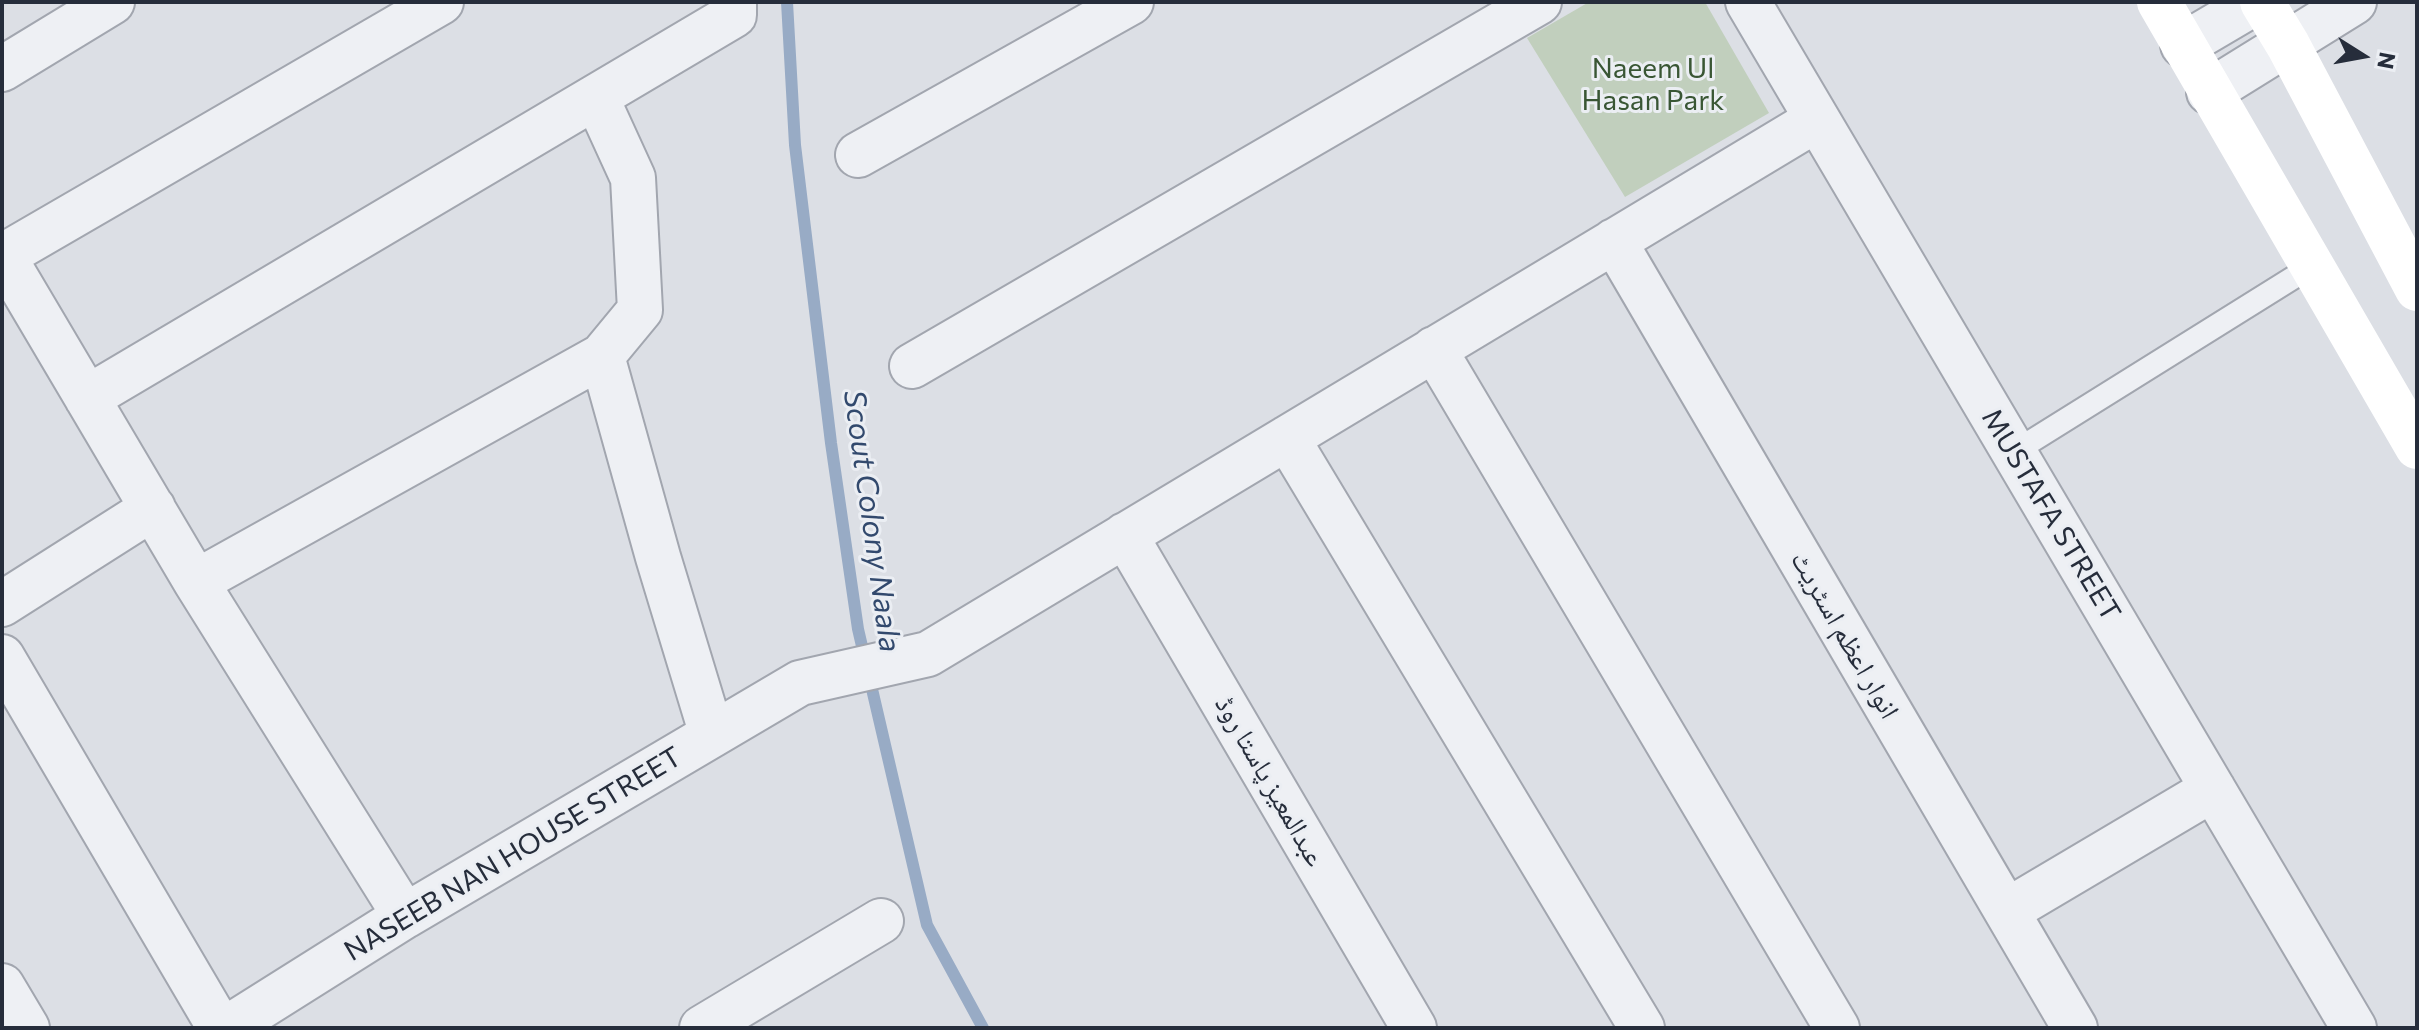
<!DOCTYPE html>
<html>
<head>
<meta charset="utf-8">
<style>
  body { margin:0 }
  #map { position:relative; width:2419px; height:1030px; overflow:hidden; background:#dcdfe5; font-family:Commissioner,sans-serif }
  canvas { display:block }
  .frame { position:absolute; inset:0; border:4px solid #262d3b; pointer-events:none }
  .north { position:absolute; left:2323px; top:16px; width:80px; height:80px; -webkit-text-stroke:6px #ebeef3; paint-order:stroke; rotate:101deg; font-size:22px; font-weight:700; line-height:32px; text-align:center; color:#262d3b }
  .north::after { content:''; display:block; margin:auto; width:28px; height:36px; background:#262d3b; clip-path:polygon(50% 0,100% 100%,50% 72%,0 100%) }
</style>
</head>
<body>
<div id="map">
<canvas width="2419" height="1030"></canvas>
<div class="frame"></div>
<div class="north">N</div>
</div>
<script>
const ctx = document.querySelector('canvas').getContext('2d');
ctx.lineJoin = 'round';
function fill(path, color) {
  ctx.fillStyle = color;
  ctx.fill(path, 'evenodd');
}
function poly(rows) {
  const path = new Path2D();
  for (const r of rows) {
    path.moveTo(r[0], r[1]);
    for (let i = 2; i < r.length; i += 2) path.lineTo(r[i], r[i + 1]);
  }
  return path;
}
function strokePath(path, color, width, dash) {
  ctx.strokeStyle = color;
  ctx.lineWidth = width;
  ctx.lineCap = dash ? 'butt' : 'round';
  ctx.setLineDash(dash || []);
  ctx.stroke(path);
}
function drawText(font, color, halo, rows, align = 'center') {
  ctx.font = font + ' Commissioner,"Noto Naskh Arabic",sans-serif';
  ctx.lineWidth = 6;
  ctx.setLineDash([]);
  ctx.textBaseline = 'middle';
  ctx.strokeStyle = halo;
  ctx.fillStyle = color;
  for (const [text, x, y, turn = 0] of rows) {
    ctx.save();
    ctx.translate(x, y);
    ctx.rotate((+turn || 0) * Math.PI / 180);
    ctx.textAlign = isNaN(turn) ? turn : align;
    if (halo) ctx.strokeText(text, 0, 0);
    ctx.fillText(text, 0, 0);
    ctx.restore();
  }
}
fill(poly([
  [1589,2,1705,2,1769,113,1625,197,1527,38]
]), '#c1cfbd');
strokePath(poly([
  [787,2,795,145,831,443,858,629,927,925,983,1028]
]), '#98abc5', 12);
const lane = poly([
  [2014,452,2312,266]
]);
const street = poly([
  [1748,2,2354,1028],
  [2183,45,2256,2],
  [2,69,112,2],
  [2209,92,2354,2],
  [596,97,633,178,640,310,602,356],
  [858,155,1131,2],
  [1614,241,2075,1028],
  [2,254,196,582,405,916],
  [3,256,441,2],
  [1434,349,1837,1028],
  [912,366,1539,2],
  [87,398,734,15,734,2],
  [1287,438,1642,1028],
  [1125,535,1414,1028],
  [196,582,602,356,658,557,712,735],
  [2,604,153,508],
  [2,657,220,1028],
  [2007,911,2213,789],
  [2,986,27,1028],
  [227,1028,405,916,800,683,928,654,1816,120],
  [702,1028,881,921]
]);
strokePath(lane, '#a2a6af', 26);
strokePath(street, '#a2a6af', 48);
strokePath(lane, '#eef0f4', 22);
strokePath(street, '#eef0f4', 44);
strokePath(poly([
  [2159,2,2417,447],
  [2262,2,2288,45,2417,289]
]), '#fff', 44);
drawText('28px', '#395634', '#ebeef3', [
  ["Naeem Ul",1653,69],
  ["Hasan Park",1653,101]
]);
drawText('28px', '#262d3b', '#ebeef3', [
  ["MUSTAFA STREET",2051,515,59],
  ["انوار اعظم اسٹریٹ",1845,635,60],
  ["عبدالمعیز پاستا روڈ",1270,781,60],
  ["NASEEB NAN HOUSE STREET",513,854,-31]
]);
drawText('italic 30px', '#32496d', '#ebeef3', [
  ["Scout Colony Naala",872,521,82]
]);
</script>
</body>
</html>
